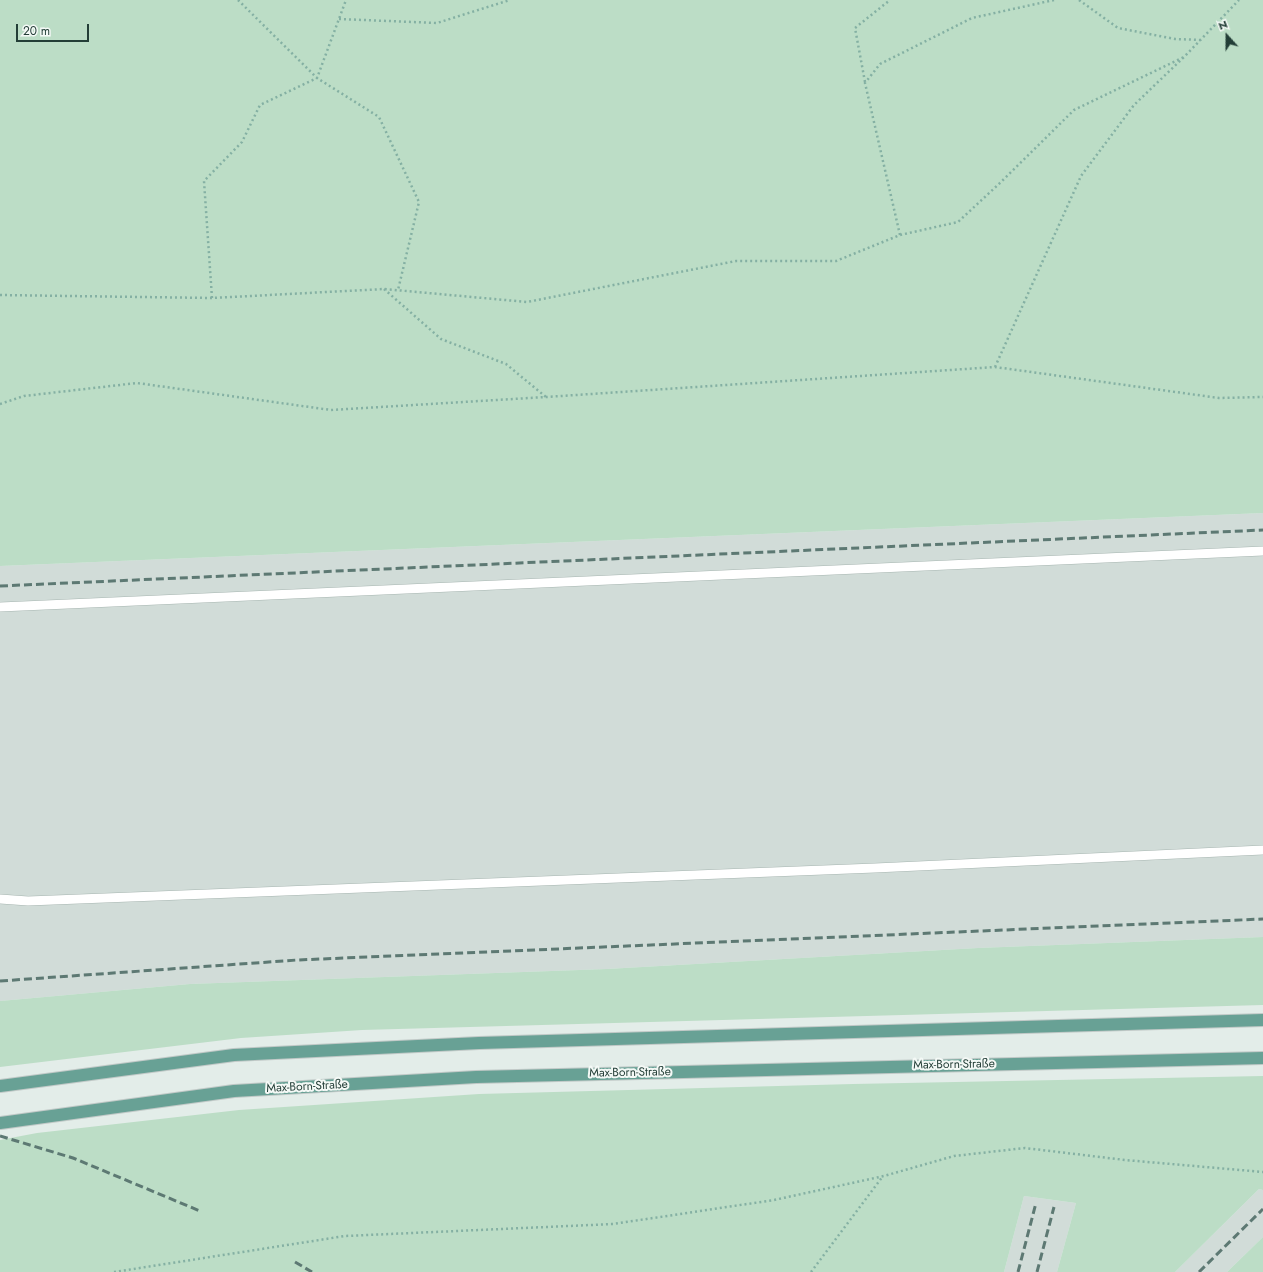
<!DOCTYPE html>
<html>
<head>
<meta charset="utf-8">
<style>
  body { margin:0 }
  #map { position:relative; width:1263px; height:1272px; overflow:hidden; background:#e3ede9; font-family:Jost,sans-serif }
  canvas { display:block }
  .north { position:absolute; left:1207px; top:16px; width:40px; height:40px; -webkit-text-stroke:3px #f4f9f6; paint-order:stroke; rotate:339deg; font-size:11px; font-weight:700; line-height:16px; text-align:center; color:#233e37 }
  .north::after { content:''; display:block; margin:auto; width:14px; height:18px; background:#233e37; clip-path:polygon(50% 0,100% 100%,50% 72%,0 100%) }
  .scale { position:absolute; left:16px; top:24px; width:73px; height:18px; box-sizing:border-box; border:2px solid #233e37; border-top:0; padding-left:5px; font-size:12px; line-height:14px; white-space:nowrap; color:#233e37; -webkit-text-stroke:3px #f4f9f6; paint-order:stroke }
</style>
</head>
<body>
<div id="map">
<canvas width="1263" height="1272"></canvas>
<div class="north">N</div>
<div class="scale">20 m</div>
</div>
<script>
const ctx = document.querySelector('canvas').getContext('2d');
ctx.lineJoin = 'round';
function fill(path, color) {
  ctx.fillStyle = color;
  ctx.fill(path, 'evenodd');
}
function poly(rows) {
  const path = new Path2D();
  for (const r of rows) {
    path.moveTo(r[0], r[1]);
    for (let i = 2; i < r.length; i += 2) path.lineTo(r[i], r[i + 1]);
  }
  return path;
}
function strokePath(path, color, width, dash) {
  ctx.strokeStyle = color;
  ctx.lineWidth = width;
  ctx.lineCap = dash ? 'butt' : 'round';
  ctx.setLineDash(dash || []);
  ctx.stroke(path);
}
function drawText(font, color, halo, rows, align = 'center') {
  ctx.font = font + ' Jost,sans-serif';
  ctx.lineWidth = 4;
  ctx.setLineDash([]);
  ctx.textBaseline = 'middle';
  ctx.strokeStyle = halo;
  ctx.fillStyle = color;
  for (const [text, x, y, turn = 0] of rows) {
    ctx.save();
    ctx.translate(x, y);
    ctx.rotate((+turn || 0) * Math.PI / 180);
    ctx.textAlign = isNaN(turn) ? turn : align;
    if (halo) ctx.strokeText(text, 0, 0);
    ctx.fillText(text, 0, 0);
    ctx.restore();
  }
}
fill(poly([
  [1263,513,1263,937,978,948,607,969,190,984,0,1001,0,566],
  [1259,1189,1263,1190,1263,1237,1227,1272,1175,1272],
  [1024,1196,1076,1203,1057,1272,1004,1272]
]), '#d1dcd8');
fill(poly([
  [0,0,1263,0,1263,513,0,566],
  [1263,937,1263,1005,362,1030,241,1038,0,1067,0,1001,190,984,607,969,978,948],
  [1263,1076,1263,1190,1259,1189,1175,1272,1057,1272,1076,1203,1024,1196,1004,1272,0,1272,0,1140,37,1133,239,1110,479,1094,853,1084],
  [1263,1237,1263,1272,1227,1272]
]), '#bcddc6');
const service = poly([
  [0,607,1263,551],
  [0,899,28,901,875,868,1263,850]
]);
const primary = poly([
  [0,1086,234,1055,479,1043,1263,1020],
  [0,1123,234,1091,476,1077,1263,1058]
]);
strokePath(service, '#a6b5b0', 10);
strokePath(primary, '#c1c9c7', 14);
strokePath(poly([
  [238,0,317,78,379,117,419,202,398,290],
  [1079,0,1118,28,1175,39,1201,40],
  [339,19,437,23,510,0],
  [865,82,855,28,890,0],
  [900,235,865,83,880,64,972,18,1054,0],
  [384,289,441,339,506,364,546,397],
  [0,295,212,298,384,289,527,302,736,261,836,261,900,235,958,222,1001,182,1074,110,1184,57],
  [212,298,204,181,242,142,260,105,317,78,346,0],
  [995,367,1081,176,1134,105,1184,57,1239,0],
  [0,404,24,396,137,383,331,410,546,397,995,367,1219,398,1263,397],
  [114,1272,345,1236,613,1224,774,1200,884,1176,954,1156,1025,1148,1125,1160,1263,1172],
  [811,1272,883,1176]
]), '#84b0a3', 2.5, [2, 3]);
strokePath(service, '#fff', 9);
strokePath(primary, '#68a195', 12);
strokePath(poly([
  [0,586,1263,530],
  [0,981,297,960,1263,919],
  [0,1136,73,1158,200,1211],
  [295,1262,312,1272],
  [1018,1272,1036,1203],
  [1037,1272,1054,1207],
  [1199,1272,1263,1209]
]), '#5d7973', 3, [8, 4]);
drawText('12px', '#233e37', '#f4f9f6', [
  ["Max-Born-Straße",954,1065,-1],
  ["Max-Born-Straße",630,1073,-1],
  ["Max-Born-Straße",307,1087,-3]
]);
</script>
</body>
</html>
